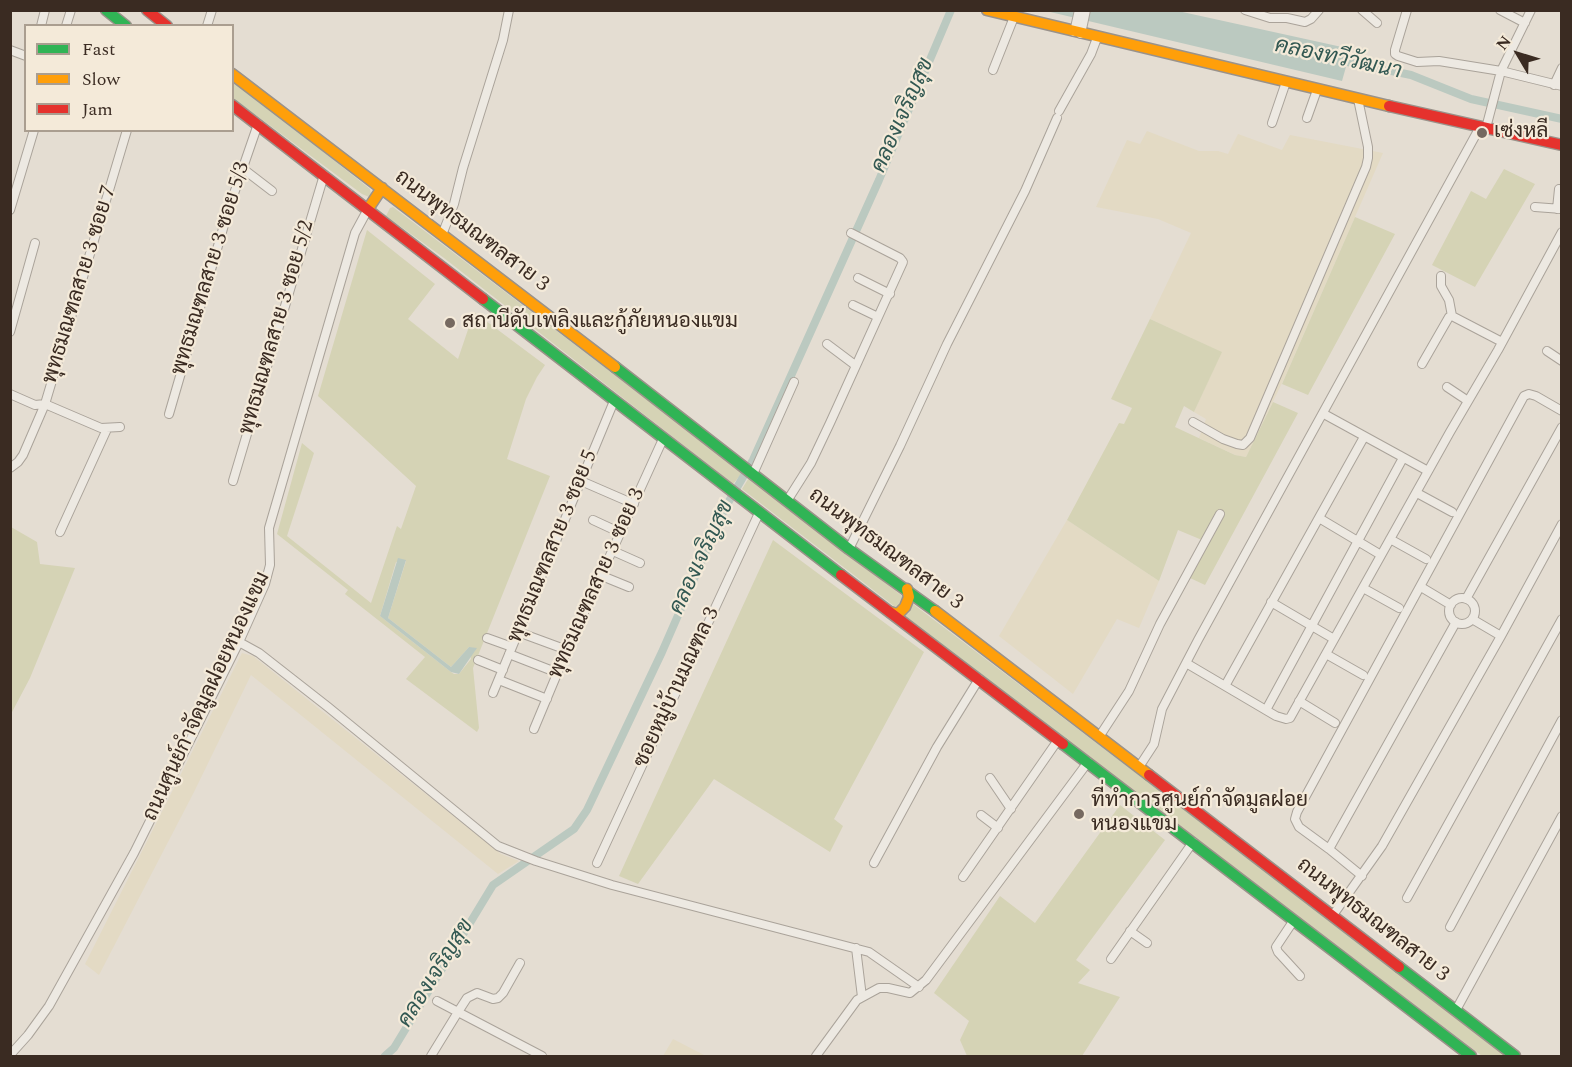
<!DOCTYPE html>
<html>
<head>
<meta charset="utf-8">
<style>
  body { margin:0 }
  #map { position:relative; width:1572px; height:1067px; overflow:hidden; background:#e4ddd2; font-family:Spectral,serif }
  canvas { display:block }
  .frame { position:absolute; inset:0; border:12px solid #3a2b22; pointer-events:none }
  .legend { position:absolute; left:24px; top:24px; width:210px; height:108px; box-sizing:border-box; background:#f4ead9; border:2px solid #aa9e90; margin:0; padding:8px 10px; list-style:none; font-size:18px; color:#3a2b22 }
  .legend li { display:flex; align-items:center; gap:12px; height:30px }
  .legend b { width:30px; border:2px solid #aa9e90 }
  .north { position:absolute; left:1488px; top:24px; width:60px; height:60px; -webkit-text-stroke:4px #f4ead9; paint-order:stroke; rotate:308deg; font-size:16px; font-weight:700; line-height:24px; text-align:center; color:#3a2b22 }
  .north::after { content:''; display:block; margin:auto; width:21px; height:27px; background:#3a2b22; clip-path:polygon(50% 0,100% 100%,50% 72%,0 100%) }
</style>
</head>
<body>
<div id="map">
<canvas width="1572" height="1067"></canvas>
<div class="frame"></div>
<ul class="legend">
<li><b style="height:8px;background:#30b455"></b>Fast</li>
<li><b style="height:8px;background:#ff9f0a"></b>Slow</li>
<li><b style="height:8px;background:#e5322d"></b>Jam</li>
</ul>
<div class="north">N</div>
</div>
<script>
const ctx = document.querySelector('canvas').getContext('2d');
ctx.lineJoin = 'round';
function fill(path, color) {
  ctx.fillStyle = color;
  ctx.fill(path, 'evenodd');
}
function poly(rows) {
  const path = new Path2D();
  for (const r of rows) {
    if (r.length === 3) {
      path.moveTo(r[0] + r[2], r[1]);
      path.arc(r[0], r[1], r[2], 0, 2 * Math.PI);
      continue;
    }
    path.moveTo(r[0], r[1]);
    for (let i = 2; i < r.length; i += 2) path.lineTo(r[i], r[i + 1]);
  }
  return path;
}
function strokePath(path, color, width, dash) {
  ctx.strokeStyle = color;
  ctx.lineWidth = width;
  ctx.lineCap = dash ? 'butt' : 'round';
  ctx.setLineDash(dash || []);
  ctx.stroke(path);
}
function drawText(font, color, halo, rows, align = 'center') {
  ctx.font = font + ' Spectral,Sarabun,serif';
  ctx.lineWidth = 4.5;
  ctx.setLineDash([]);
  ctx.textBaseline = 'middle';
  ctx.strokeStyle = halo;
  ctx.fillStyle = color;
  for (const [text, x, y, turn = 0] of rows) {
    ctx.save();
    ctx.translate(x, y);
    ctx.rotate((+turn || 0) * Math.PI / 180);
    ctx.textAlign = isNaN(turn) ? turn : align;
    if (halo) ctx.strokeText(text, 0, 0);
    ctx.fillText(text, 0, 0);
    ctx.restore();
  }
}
fill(poly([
  [1147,131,1199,151,1218,151,1228,154,1238,134,1282,150,1290,135,1383,153,1284,379,1246,457,1235,455,1199,438,1206,419,1194,412,1221,352,1150,319,1191,233,1158,219,1096,207,1127,140,1140,144],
  [1067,520,1159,581,1139,628,1117,619,1073,694,999,636],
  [242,653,253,656,501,854,519,861,498,874,251,675,194,792,99,975,85,964],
  [673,1039,706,1056,663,1056]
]), '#e3dac4');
fill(poly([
  [233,80,370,189,371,194,369,197,362,194,233,98],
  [1504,169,1535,184,1475,287,1432,265,1471,191,1486,199],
  [393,207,743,472,733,484,444,258,386,216,390,208],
  [1355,217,1395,234,1308,395,1282,384],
  [367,230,435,284,408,319,458,359,474,312,545,365,537,377,526,399,507,459,550,476,473,668,479,728,477,732,406,679,425,657,345,594,348,590,277,534,302,443,314,453,287,536,371,603,397,526,401,529,416,486,318,396],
  [406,561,388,618,451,667,469,647,471,659,459,674,454,674,451,672,380,616,396,562],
  [1150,319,1222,352,1194,412,1184,406,1175,427,1235,455,1246,457,1273,402,1298,413,1205,585,1190,578,1202,540,1178,530,1159,581,1067,520,1119,423,1124,424,1132,408,1111,399],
  [750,476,902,596,904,601,901,606,894,606,742,489],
  [11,527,37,542,40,564,75,568,30,678,11,714],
  [773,540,924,652,834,819,843,826,830,852,714,779,638,884,619,876],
  [913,604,1318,911,1505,1056,1482,1056,904,616,909,613],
  [1120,805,1165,840,1076,960,1090,970,1078,983,1120,997,1082,1056,967,1056,960,1040,969,1021,934,993,1000,896,1035,923]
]), '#d5d3b5');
fill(poly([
  [1046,11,1178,11,1351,49,1342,81],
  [398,558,406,560,388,618,451,667,469,647,477,648,459,674,451,672,380,616]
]), '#bbc9c0');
strokePath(poly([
  [1338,60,1411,75,1471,99,1562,119],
  [385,1056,394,1048,493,885,574,829,587,810,662,652,725,508,753,460,879,180,951,10]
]), '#bbc9c0', 8);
const street = poly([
  [1245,10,1270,18,1287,18,1305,22,1311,19,1319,10],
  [1362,10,1377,23],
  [1407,10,1395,50,1395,54,1398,56,1417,62,1439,61,1501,71,1531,10],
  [1500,10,1525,23],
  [41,26,45,10],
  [66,26,71,10],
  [207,26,212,10],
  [1074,32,1079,10],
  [1081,34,1086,10],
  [10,50,26,56],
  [993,70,1014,17],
  [1554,85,1562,68],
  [1059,111,1091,54,1097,38],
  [1307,118,1317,90],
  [1272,123,1286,82],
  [1486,128,1501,71,1562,86],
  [242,168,272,191],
  [1535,207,1562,209],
  [1557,209,1559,189],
  [10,210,34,130],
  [442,235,454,204,463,168,503,40,509,10],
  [1441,276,1441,286,1449,300,1452,316],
  [858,278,890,294],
  [853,305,878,317],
  [10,332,35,243],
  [827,344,855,365],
  [1547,351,1562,361],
  [1422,364,1449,317,1452,316,1502,342],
  [1447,387,1468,401],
  [10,394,35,405,45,404,127,130],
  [169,414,229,208,258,124],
  [1324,414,1428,471],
  [1193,422,1223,439,1237,444,1243,445,1250,438,1366,167,1368,158,1368,147,1358,99],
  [10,468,18,462,23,455,45,404,101,428,120,427],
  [753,474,794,382],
  [233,481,324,175],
  [581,481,634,504],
  [1417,493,1452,512],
  [787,501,811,463,830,423,903,262,900,258,851,233],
  [1319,518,1381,555],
  [593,520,621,533],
  [60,532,107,429],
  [1390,539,1426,559],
  [849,549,900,446,947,344,1025,191,1057,118],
  [613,551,640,563],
  [602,576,629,587],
  [1421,587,1451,605],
  [1363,588,1399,608],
  [1462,611,13],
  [1466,599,1562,427],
  [1271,602,1334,639],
  [1472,619,1501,636],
  [518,632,567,650],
  [487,638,512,647],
  [239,642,259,653,328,707,498,846,536,861,612,885,869,952,919,987],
  [509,654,558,673],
  [1326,654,1363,675],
  [478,660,503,670],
  [1186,663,1276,716,1286,719,1290,718,1450,432,1498,350,1562,232],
  [499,680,547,699],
  [1225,686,1364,437],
  [493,693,614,401],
  [1299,701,1335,723],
  [1266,710,1403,458],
  [534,729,567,650,663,439],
  [1099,737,1129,691,1160,624,1220,514],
  [1139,767,1154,744,1162,709,1198,640,1480,127],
  [990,778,1011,809],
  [981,815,998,828],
  [1329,849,1456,622],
  [597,863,759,513],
  [874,863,937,747,979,679],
  [1362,876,1329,849,1299,827,1295,819,1297,812,1524,396,1529,394,1536,396,1562,411],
  [963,877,1058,740],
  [1407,898,1562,619],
  [1333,915,1382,846,1501,636,1562,524],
  [1294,920,1276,947,1278,952,1300,976],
  [1450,927,1562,720],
  [1130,931,1147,943],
  [856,948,862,997],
  [1111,959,1193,842],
  [437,1001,458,1012,467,998,477,993,493,999,498,998,503,993,520,963],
  [1456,1010,1562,816],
  [10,1055,28,1035,49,1006,134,853,239,642,265,584,270,565,269,528,355,233,368,209],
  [431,1056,458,1012,542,1056],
  [816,1056,857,1000,879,988,888,988,910,993,926,980,1088,762]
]);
const fast = poly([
  [106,10,126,26],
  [483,299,841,575],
  [615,367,849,549,935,611],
  [1063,744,1471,1056],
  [1399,967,1515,1056]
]);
const slow = poly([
  [987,10,1389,106],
  [232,74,615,367],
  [368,209,382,188],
  [935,611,1149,775],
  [890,612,898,614,905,607,909,597,907,589]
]);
const jam = poly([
  [147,10,167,26],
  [232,105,483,299],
  [1389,106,1562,145],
  [841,575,1063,744],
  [1149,775,1399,967]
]);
strokePath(street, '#aaa39a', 10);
strokePath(fast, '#9a928a', 13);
strokePath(slow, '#9a928a', 13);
strokePath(jam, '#9a928a', 13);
strokePath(street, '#ede9e2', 8);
strokePath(fast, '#30b455', 10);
strokePath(slow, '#ff9f0a', 10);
strokePath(jam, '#e5322d', 10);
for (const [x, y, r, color] of [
  [1482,133,6,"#766960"],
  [450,323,6,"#766960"],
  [1079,814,6,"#766960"]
]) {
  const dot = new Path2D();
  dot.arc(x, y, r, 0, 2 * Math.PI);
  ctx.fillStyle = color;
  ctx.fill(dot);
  strokePath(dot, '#f4ead9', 2);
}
drawText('21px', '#3a2b22', '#f4ead9', [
  ["เซ่งหลี",1494,133],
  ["สถานีดับเพลิงและกู้ภัยหนองแขม",462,323],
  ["ที่ทำการศูนย์กำจัดมูลฝอย",1091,802],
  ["หนองแขม",1091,826]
], 'left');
drawText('21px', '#3a2b22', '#f4ead9', [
  ["ถนนพุทธมณฑลสาย 3",471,232,37],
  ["พุทธมณฑลสาย 3 ซอย 5/3",212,269,-73],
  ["พุทธมณฑลสาย 3 ซอย 7",81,285,-73],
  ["พุทธมณฑลสาย 3 ซอย 5/2",278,328,-74],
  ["พุทธมณฑลสาย 3 ซอย 5",554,547,-68],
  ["ถนนพุทธมณฑลสาย 3",885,550,37],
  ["พุทธมณฑลสาย 3 ซอย 3",598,584,-66],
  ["ซอยหมู่บ้านมณฑล 3",678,688,-65],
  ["ถนนศูนย์กำจัดมูลฝอยหนองแขม",208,697,-65],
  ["ถนนพุทธมณฑลสาย 3",1372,921,38]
]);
drawText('italic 22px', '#325852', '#f4ead9', [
  ["คลองทวีวัฒนา",1338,60,12],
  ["คลองเจริญสุข",904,116,-66],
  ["คลองเจริญสุข",703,558,-65],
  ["คลองเจริญสุข",437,974,-58]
]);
</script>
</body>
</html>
